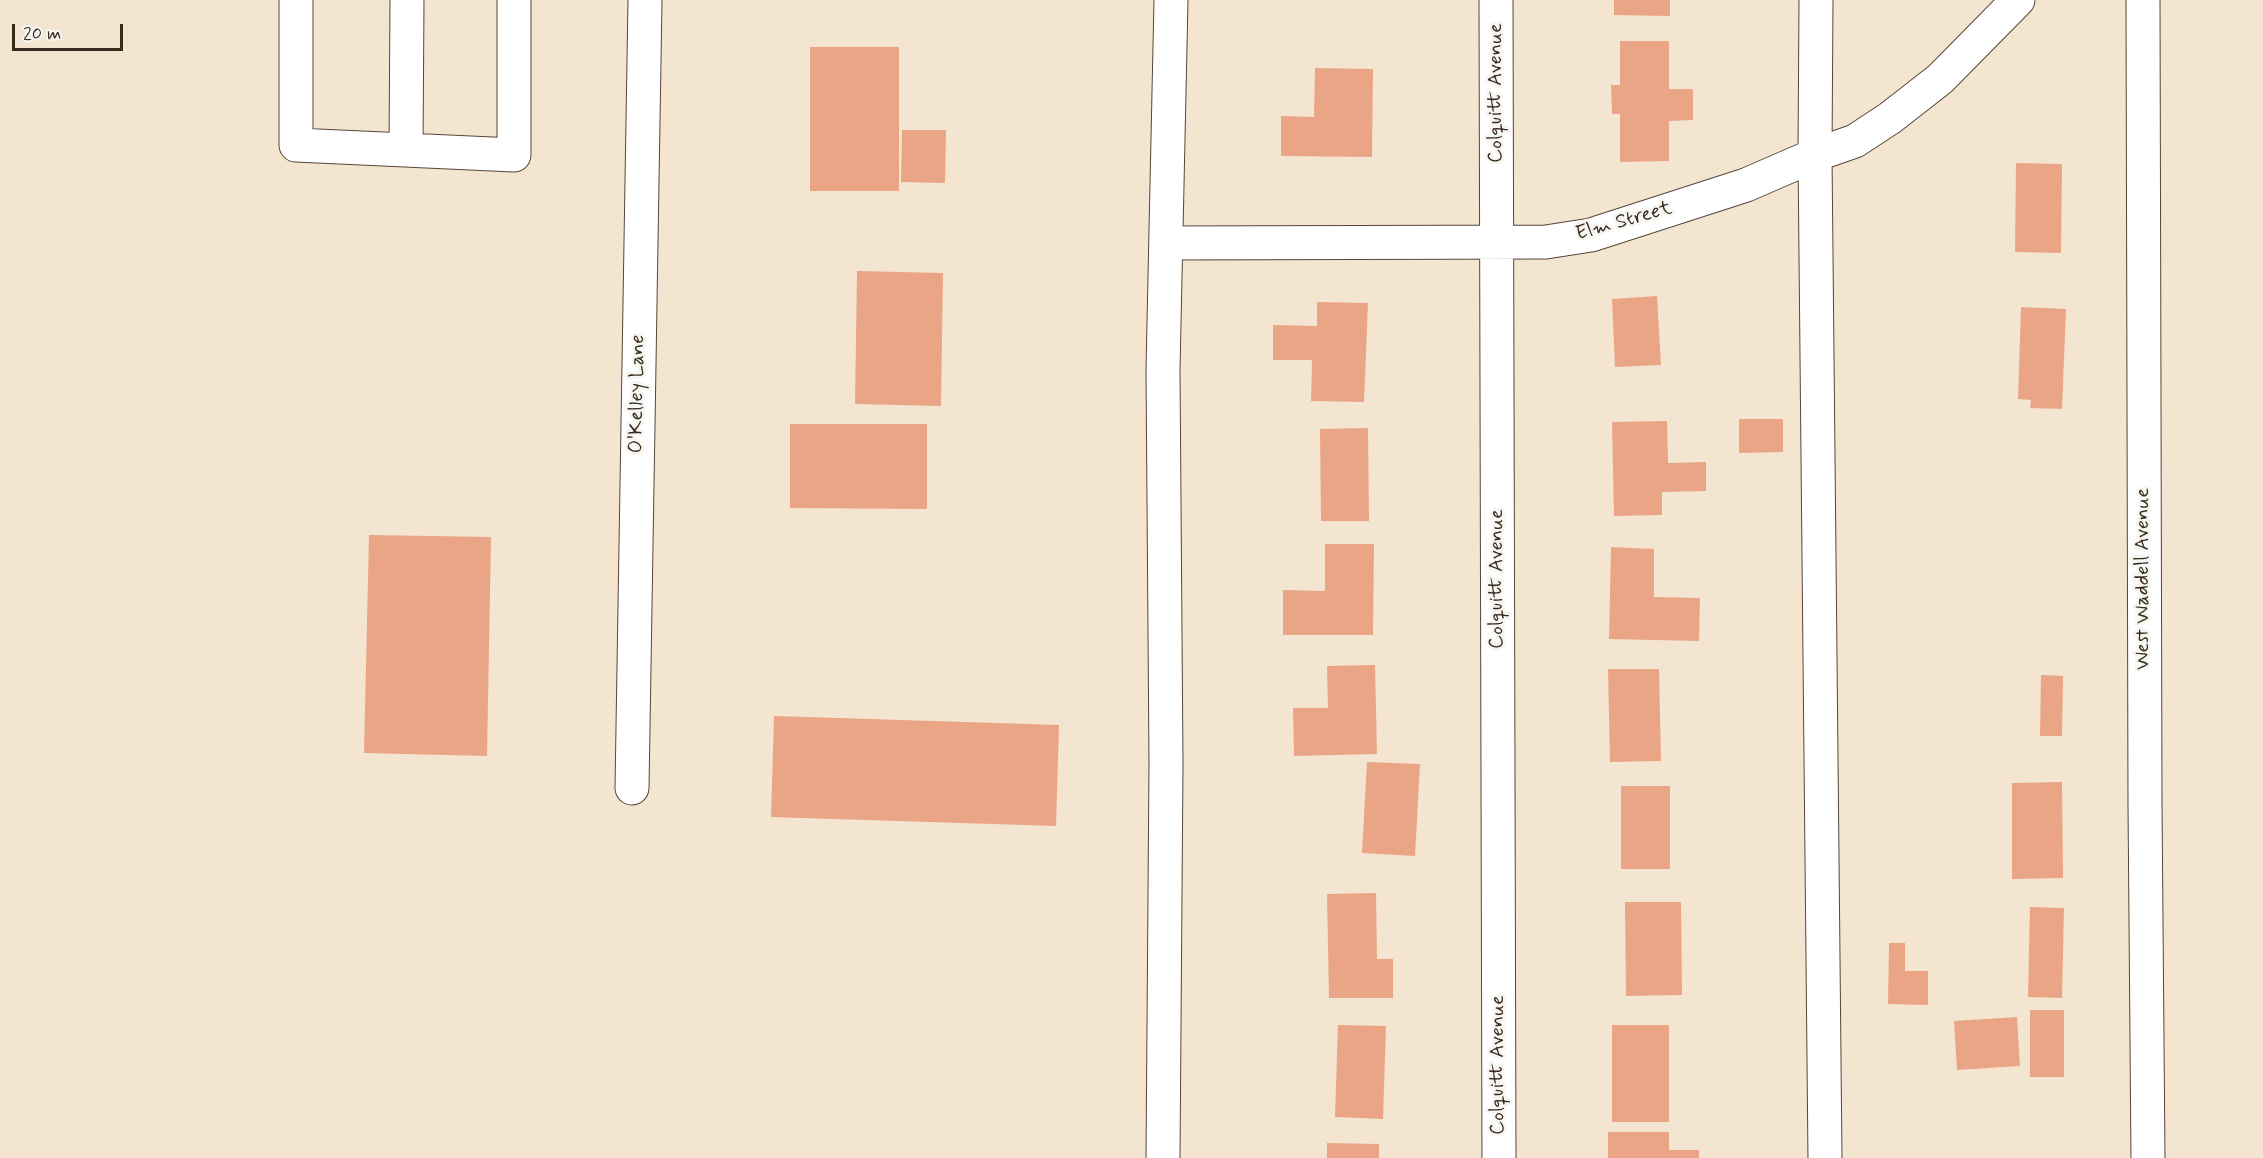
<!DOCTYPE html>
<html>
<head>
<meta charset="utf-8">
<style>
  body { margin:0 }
  #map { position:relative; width:2263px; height:1158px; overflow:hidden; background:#f4e5d0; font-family:Mynerve,sans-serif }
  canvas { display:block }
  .scale { position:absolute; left:12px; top:24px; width:111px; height:27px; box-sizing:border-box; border:3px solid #3b2a1e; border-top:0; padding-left:8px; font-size:18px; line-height:21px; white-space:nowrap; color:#3b2a1e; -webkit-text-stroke:4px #f6f6f2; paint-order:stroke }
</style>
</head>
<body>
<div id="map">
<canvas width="2263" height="1158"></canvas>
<div class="scale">20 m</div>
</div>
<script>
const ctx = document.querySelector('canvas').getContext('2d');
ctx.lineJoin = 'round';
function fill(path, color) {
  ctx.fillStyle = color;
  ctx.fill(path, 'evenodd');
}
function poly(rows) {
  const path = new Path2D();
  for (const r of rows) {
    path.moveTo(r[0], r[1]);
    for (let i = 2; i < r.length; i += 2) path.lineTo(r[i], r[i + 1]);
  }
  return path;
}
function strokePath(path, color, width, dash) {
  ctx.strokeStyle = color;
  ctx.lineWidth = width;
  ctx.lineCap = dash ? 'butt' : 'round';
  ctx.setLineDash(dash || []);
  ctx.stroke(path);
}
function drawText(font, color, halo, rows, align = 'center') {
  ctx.font = font + ' Mynerve,sans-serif';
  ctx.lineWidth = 6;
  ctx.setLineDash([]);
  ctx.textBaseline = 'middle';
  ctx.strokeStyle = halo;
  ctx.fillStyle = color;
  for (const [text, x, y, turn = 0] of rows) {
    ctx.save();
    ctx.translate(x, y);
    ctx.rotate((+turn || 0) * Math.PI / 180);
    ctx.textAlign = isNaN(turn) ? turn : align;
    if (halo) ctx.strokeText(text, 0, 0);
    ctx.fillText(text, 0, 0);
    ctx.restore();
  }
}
fill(poly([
  [1614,0,1670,0,1670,16,1614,15],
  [1620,41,1669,41,1669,89,1693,89,1693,120,1669,121,1669,161,1620,162,1620,114,1612,114,1611,85,1620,85],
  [810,47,899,47,899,191,810,191],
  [1315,68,1373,69,1372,157,1281,156,1281,116,1314,117],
  [902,130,946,130,945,183,901,182],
  [2016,163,2062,164,2061,253,2015,252],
  [857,271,943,273,941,406,855,404],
  [1657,296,1661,365,1615,367,1612,299],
  [1317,302,1368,303,1364,402,1311,401,1312,360,1273,360,1273,325,1317,326],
  [2021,307,2066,309,2062,409,2030,408,2031,400,2018,399],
  [1739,419,1783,419,1783,452,1739,453],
  [1667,421,1668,463,1706,462,1706,491,1662,492,1662,515,1614,516,1612,422],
  [790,424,927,424,927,509,790,508],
  [1368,428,1369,521,1321,521,1320,429],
  [369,535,491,537,487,756,364,753],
  [1325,544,1374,544,1373,635,1283,635,1283,590,1325,591],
  [1611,547,1654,549,1654,597,1700,598,1699,641,1609,639],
  [1375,665,1377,754,1294,756,1293,708,1328,708,1327,666],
  [1608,669,1659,669,1661,761,1610,762],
  [2041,675,2063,676,2062,736,2040,736],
  [774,716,1059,725,1056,826,771,817],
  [1367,762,1420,764,1415,856,1362,853],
  [2062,782,2063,878,2012,879,2012,783],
  [1621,786,1670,786,1670,869,1621,869],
  [1376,893,1377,959,1393,959,1393,998,1329,998,1327,894],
  [1625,902,1681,902,1682,995,1626,996],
  [2030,907,2064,908,2062,998,2028,997],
  [1889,943,1905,943,1905,971,1928,971,1928,1005,1888,1004],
  [2030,1010,2064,1010,2064,1077,2030,1077],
  [2017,1017,2020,1066,1957,1070,1954,1021],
  [1338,1025,1386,1026,1383,1119,1335,1117],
  [1612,1025,1669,1025,1669,1122,1612,1122],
  [1608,1132,1669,1132,1669,1150,1699,1150,1699,1158,1608,1158],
  [1327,1143,1379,1144,1379,1158,1327,1158]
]), '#eaa586');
const minor = poly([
  [296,0,296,145,514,155,514,0],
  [1496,0,1499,1158],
  [1816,0,1815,155,1825,1158],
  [2143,0,2145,803,2148,1158],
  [406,150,407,0],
  [1166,243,1546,242,1591,235,1746,185,1815,155,1855,141,1890,118,1940,79,2018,0],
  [632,788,645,0],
  [1163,1158,1166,763,1163,370,1171,0]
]);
strokePath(minor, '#574639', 35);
strokePath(minor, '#fff', 33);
drawText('20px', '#3b2a1e', '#f6f6f2', [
  ["Colquitt Avenue",1497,93,-90],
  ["Elm Street",1624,222,-16],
  ["O'Kelley Lane",638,394,-89],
  ["Colquitt Avenue",1498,579,-90],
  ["West Waddell Avenue",2144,579,-90],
  ["Colquitt Avenue",1499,1065,-90]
]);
</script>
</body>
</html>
